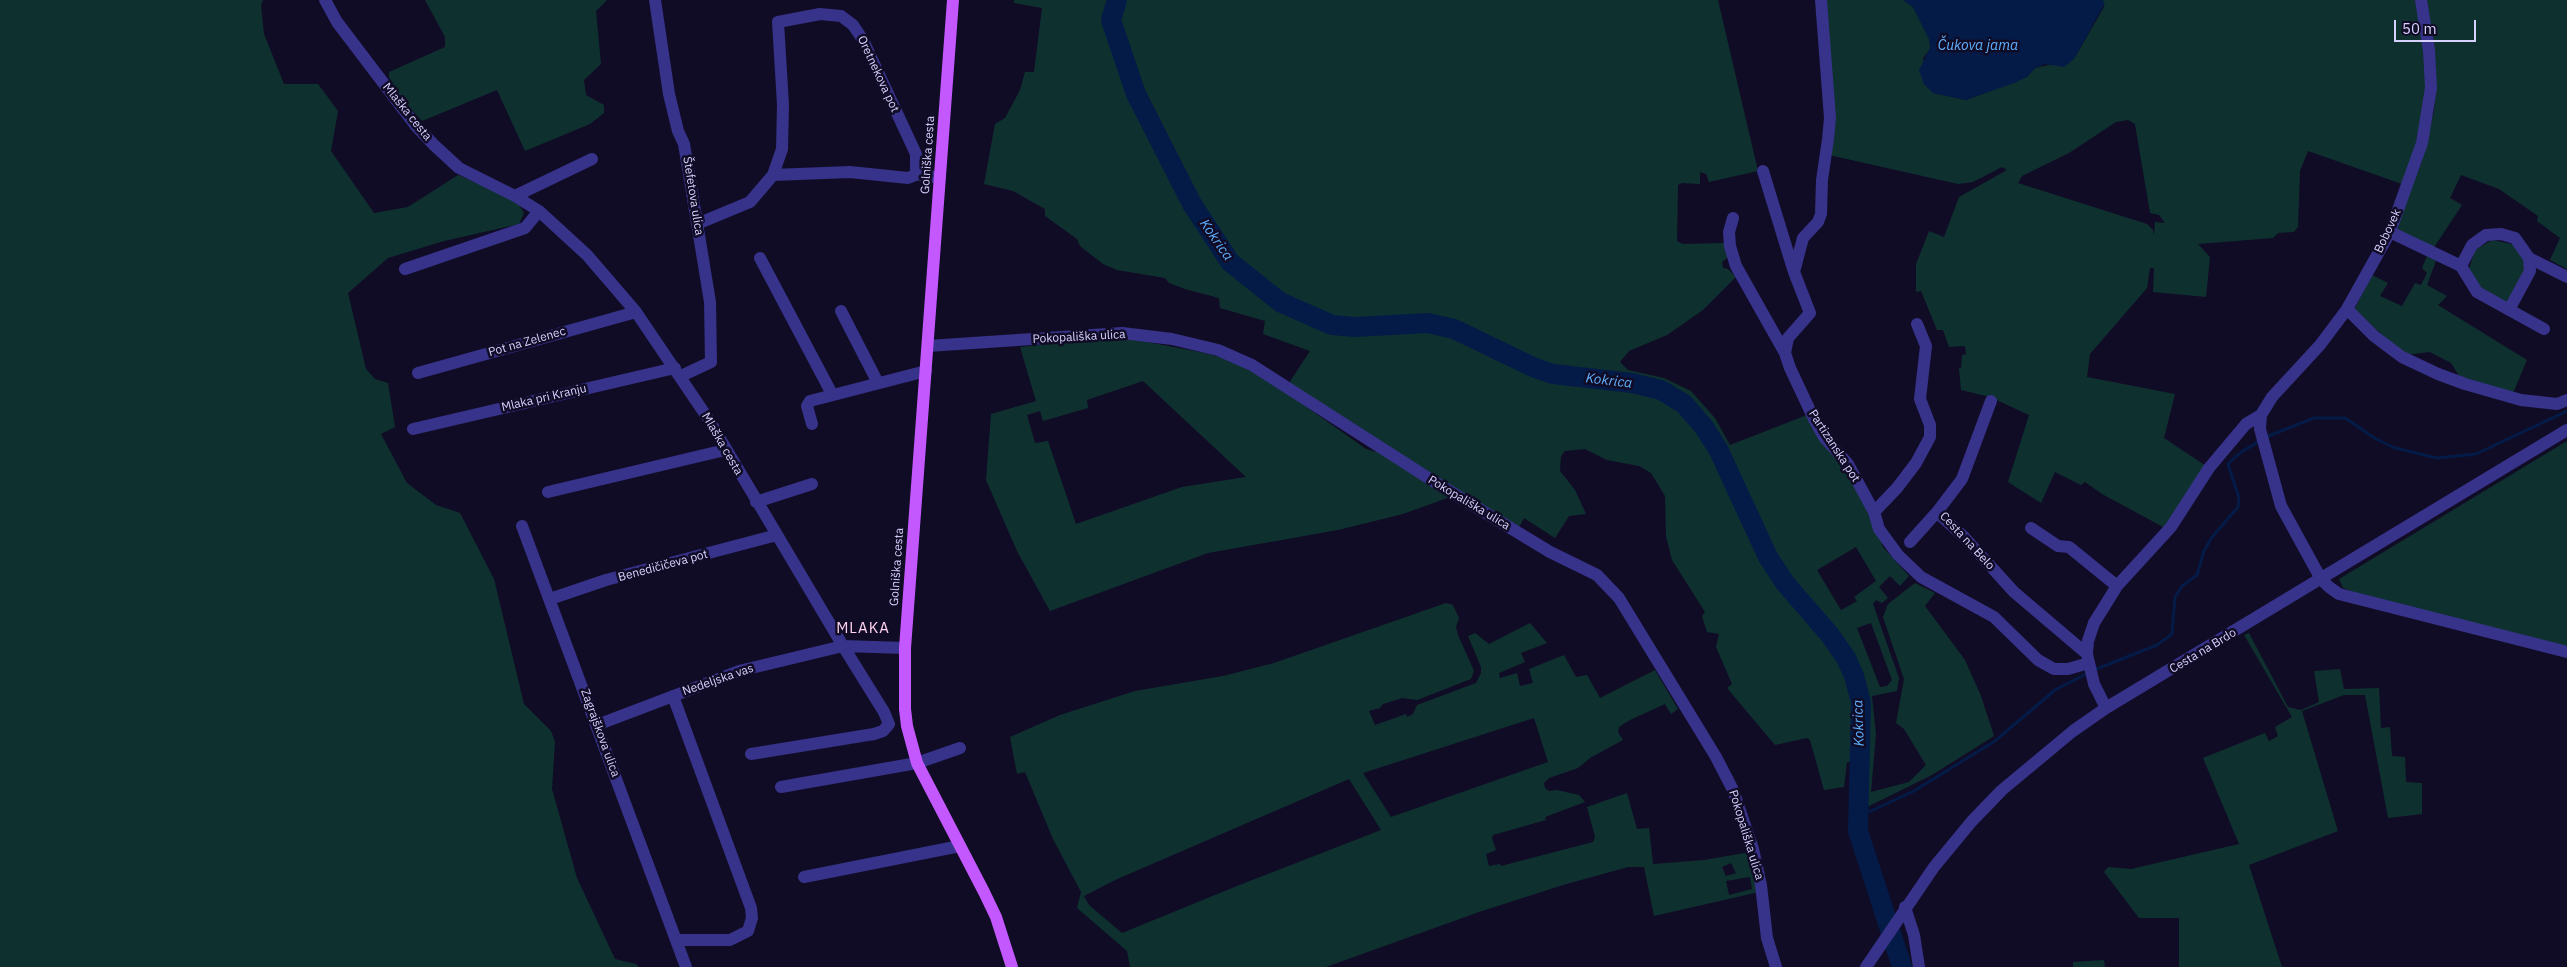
<!DOCTYPE html>
<html>
<head>
<meta charset="utf-8">
<style>
  body { margin:0 }
  #map { position:relative; width:2567px; height:967px; overflow:hidden; background:#110c26; font-family:"IBM Plex Sans",sans-serif }
  canvas { display:block }
  .scale { position:absolute; left:2394px; top:20px; width:82px; height:22px; box-sizing:border-box; border:2px solid #d7d1ff; border-top:0; padding-left:6px; font-size:15px; line-height:18px; white-space:nowrap; color:#d7d1ff; -webkit-text-stroke:4px #110c26; paint-order:stroke }
</style>
</head>
<body>
<div id="map">
<canvas width="2567" height="967"></canvas>
<div class="scale">50 m</div>
</div>
<script>
const ctx = document.querySelector('canvas').getContext('2d');
ctx.lineJoin = 'round';
function fill(path, color) {
  ctx.fillStyle = color;
  ctx.fill(path, 'evenodd');
}
function poly(rows) {
  const path = new Path2D();
  for (const r of rows) {
    path.moveTo(r[0], r[1]);
    for (let i = 2; i < r.length; i += 2) path.lineTo(r[i], r[i + 1]);
  }
  return path;
}
function strokePath(path, color, width, dash) {
  ctx.strokeStyle = color;
  ctx.lineWidth = width;
  ctx.lineCap = dash ? 'butt' : 'round';
  ctx.setLineDash(dash || []);
  ctx.stroke(path);
}
function drawText(font, color, halo, rows, align = 'center') {
  ctx.font = font + ' "IBM Plex Sans",sans-serif';
  ctx.lineWidth = 5;
  ctx.setLineDash([]);
  ctx.textBaseline = 'middle';
  ctx.strokeStyle = halo;
  ctx.fillStyle = color;
  for (const [text, x, y, turn = 0] of rows) {
    ctx.save();
    ctx.translate(x, y);
    ctx.rotate((+turn || 0) * Math.PI / 180);
    ctx.textAlign = isNaN(turn) ? turn : align;
    if (halo) ctx.strokeText(text, 0, 0);
    ctx.fillText(text, 0, 0);
    ctx.restore();
  }
}
fill(poly([
  [0,0,263,0,261,5,264,34,284,84,318,84,338,111,331,151,374,213,408,207,458,175,516,200,524,213,519,224,444,241,388,258,348,293,366,369,375,379,388,383,395,427,381,434,407,483,436,505,460,513,494,579,524,704,551,731,555,742,552,789,577,878,615,959,636,964,639,967,0,967],
  [425,0,607,0,596,11,601,64,584,80,586,95,604,105,604,113,590,124,525,151,497,90,422,121,400,97,389,77,389,72,445,47,445,37],
  [1014,0,1718,0,1758,171,1709,182,1706,174,1700,172,1700,184,1682,183,1678,185,1677,241,1683,244,1724,243,1728,257,1722,262,1723,268,1728,269,1736,277,1703,310,1667,335,1629,351,1620,362,1628,370,1664,378,1691,391,1715,418,1730,445,1807,415,1843,464,1869,510,1883,547,1909,576,1900,586,1890,576,1879,587,1888,598,1882,603,1876,600,1873,604,1899,678,1897,691,1872,696,1876,734,1871,792,1909,782,1926,765,1904,729,1896,723,1904,679,1883,617,1888,604,1915,583,1935,593,1925,606,1965,660,1981,696,1994,736,1932,775,1863,809,1865,714,1855,667,1829,625,1784,574,1770,544,1757,523,1721,444,1708,424,1693,407,1668,390,1647,382,1580,375,1539,368,1513,355,1502,344,1495,346,1430,319,1355,325,1338,320,1313,308,1290,301,1272,293,1229,258,1194,202,1188,188,1184,187,1183,191,1188,208,1210,236,1222,258,1280,309,1300,320,1326,328,1350,332,1390,326,1453,330,1551,376,1634,387,1659,394,1678,404,1702,430,1719,460,1747,517,1763,559,1783,589,1823,633,1851,681,1857,729,1851,762,1847,762,1844,787,1824,790,1810,740,1807,738,1775,745,1727,688,1732,684,1716,647,1719,634,1707,632,1702,616,1705,612,1672,560,1666,536,1665,496,1651,473,1639,466,1607,460,1585,449,1565,451,1561,456,1560,471,1575,490,1586,514,1569,516,1555,538,1524,518,1518,529,1289,383,1310,351,1263,334,1265,321,1220,308,1219,298,1185,289,1169,283,1165,278,1117,270,1103,264,1080,246,1077,239,1045,216,1045,209,1013,191,984,184,995,124,1005,118,1020,90,1025,72,1034,72,1042,8,1014,3],
  [1856,547,1876,581,1854,597,1857,601,1841,610,1817,570],
  [1871,623,1892,680,1887,686,1880,687,1857,628],
  [1824,0,1903,0,1913,7,1929,39,1931,48,1923,58,1933,93,1966,100,2027,77,2035,68,2074,59,2104,7,2102,0,2415,0,2422,33,2427,86,2415,148,2402,184,2308,151,2300,171,2298,227,2294,232,2278,233,2273,238,2198,244,2210,257,2206,297,2153,292,2154,268,2150,268,2147,288,2090,354,2087,377,2175,394,2164,438,2206,466,2165,528,2102,494,2085,482,2081,485,2055,472,2041,503,2008,482,2029,415,1990,397,1961,390,1959,368,1961,368,1962,355,1966,354,1965,346,1949,347,1943,330,1937,330,1921,291,1916,292,1916,264,1929,231,1944,237,1959,197,2007,170,2002,167,1973,182,1958,184,1829,155],
  [2128,120,2135,124,2150,213,2159,215,2165,223,2155,222,2154,236,2153,230,2147,224,2018,183,2022,176,2069,153,2116,122],
  [2425,0,2567,0,2567,269,2550,260,2560,238,2537,221,2538,216,2499,189,2461,175,2450,198,2462,205,2431,252,2396,234,2406,201,2421,164,2434,111,2436,87],
  [2492,240,2512,244,2524,260,2525,273,2508,304,2482,292,2469,269,2475,250],
  [2427,256,2436,261,2427,285,2447,296,2438,305,2527,360,2513,393,2461,379,2451,363,2430,352,2405,355,2354,310,2372,275,2388,283,2380,296,2402,306,2415,283,2421,285,2427,273,2422,268],
  [1109,338,1142,341,1205,353,1223,358,1260,374,1366,449,1380,453,1450,497,1403,514,1338,530,1208,553,1050,611,1017,551,986,480,991,414,1036,401,1020,347],
  [1143,381,1246,477,1182,487,1076,524,1048,441,1035,443,1027,415,1040,411,1043,421,1088,408,1087,400],
  [2567,441,2567,649,2365,596,2343,588,2339,579],
  [1446,603,1453,605,1459,618,1456,627,1458,635,1474,671,1471,679,1417,700,1402,698,1383,704,1380,708,1369,711,1375,725,1406,714,1407,717,1413,714,1417,705,1476,683,1481,673,1481,667,1468,636,1475,633,1489,644,1530,623,1547,643,1521,653,1525,662,1499,673,1500,678,1517,673,1520,686,1533,683,1529,669,1564,655,1576,677,1587,675,1600,698,1655,670,1678,709,1671,714,1665,704,1630,720,1619,727,1618,732,1623,740,1590,758,1578,768,1549,778,1544,783,1545,788,1549,791,1557,790,1579,795,1585,802,1545,817,1546,820,1493,835,1492,838,1496,850,1486,854,1489,866,1500,864,1501,866,1593,842,1595,837,1587,807,1627,793,1637,829,1649,828,1653,864,1704,860,1745,853,1751,859,1759,892,1654,916,1644,867,1628,867,1563,885,1479,912,1326,967,1130,967,1127,951,1077,908,1081,892,1053,839,1025,772,1017,774,1010,737,1060,715,1135,691,1223,676,1274,663],
  [1534,718,1548,762,1391,817,1363,773],
  [1349,779,1381,830,1237,886,1122,933,1089,905,1084,896,1115,880],
  [1731,863,1736,873,1726,876,1722,867],
  [1750,877,1752,889,1729,895,1726,881],
  [2249,633,2288,707,2301,710,2319,702,2314,671,2340,669,2344,689,2379,688,2381,728,2390,727,2392,756,2405,757,2406,782,2422,783,2422,814,2388,818,2365,695,2344,695,2302,711,2338,831,2249,865,2282,967,2179,967,2179,918,2139,918,2104,872,2108,867,2131,869,2239,844,2203,758,2265,733,2269,741,2278,736,2275,727,2292,717,2244,635],
  [2104,960,2105,967,2073,967,2073,962]
]), '#0e3130');
fill(poly([
  [1903,0,2102,0,2105,3,2074,59,2064,67,2045,64,2035,68,2027,77,2014,83,1966,100,1933,93,1924,84,1919,70,1930,48,1929,39,1913,7]
]), '#041b47');
strokePath(poly([
  [2266,437,2314,418,2345,418,2376,439,2395,448,2437,458,2476,454,2567,411],
  [2094,670,2157,645,2172,634,2175,597,2182,586,2197,575,2204,551,2212,537,2238,507,2239,498,2228,464,2240,453,2261,440],
  [1858,817,1914,791,1995,741,2055,690,2088,673]
]), '#041b47', 3);
strokePath(poly([
  [1117,0,1111,20,1136,94,1192,204,1230,262,1280,302,1332,325,1355,327,1428,323,1454,329,1535,368,1553,374,1632,383,1661,390,1684,404,1704,427,1719,451,1768,557,1785,583,1830,635,1846,658,1854,676,1861,702,1858,831,1902,967]
]), '#041b47', 20);
strokePath(poly([
  [325,0,337,22,416,126,434,145,459,168,515,196,539,211,587,255,636,312,709,420,843,646,905,648],
  [655,0,669,94,678,131,684,144,710,302,711,362,681,376],
  [1821,0,1830,118,1828,139,1822,180,1821,214,1818,222,1803,238,1794,272,1810,313,1788,338,1785,353,1790,368,1814,419,1824,437,1848,464,1874,512,1879,529,1898,555,1921,577,1994,617,2038,660,2054,669,2068,669,2089,663],
  [2421,0,2429,50,2431,88,2422,143,2390,232,2347,309,2320,345,2272,397,2261,415,2260,429,2281,506,2321,579,2329,587,2339,594,2567,652],
  [1763,171,1793,269],
  [773,175,850,172,908,178,918,174],
  [515,196,592,159],
  [1733,218,1729,232,1730,246,1736,266,1785,353],
  [697,224,750,202,773,175,782,149,783,105,778,22,820,14,841,16,853,25,863,40,916,154,916,169,918,174,940,178],
  [2390,232,2461,266,2477,292,2544,329],
  [760,258,832,394],
  [2529,258,2567,277],
  [2461,266,2472,245,2486,235,2501,234,2515,238,2529,258,2530,271,2509,310],
  [405,269,525,228,539,211],
  [2347,309,2374,336,2402,357,2438,374,2465,384,2521,400,2557,404,2567,400],
  [841,311,878,383],
  [928,346,1122,333,1172,339,1218,350,1252,365,1433,481,1550,552,1597,575,1619,598,1716,757,1733,790,1753,849,1761,885,1767,938,1776,967],
  [418,373,636,312],
  [1991,401,1962,479,1937,512,1964,537,2014,592,2087,654],
  [812,424,807,406,810,401,926,371],
  [413,429,675,368],
  [548,492,725,450],
  [756,502,812,484],
  [1874,512,1897,488,1916,463,1930,437,1930,425,1920,399,1926,346,1917,324],
  [522,526,686,967],
  [2031,528,2058,546,2069,547,2117,586],
  [1910,542,1937,512],
  [550,599,606,580,777,535],
  [673,696,751,908,752,918,748,931,730,940,677,940],
  [2106,708,2094,684,2087,654,2088,641,2094,623,2117,586,2171,527,2209,468,2246,424,2261,415],
  [597,725,739,671,843,646,884,712,889,724,883,731,874,734,751,754],
  [781,787,917,763,960,748],
  [804,877,960,846],
  [1905,907,1914,935,1919,967],
  [1866,967,1934,867,1972,821,2002,790,2073,731,2106,708,2567,430]
]), '#37328a', 12);
strokePath(poly([
  [953,0,905,648,905,709,907,726,917,763,984,892,996,917,1012,967]
]), '#c458ff', 12);
drawText('12px', '#d7d1ff', '#110c26', [
  ["Oretnekova pot",878,74,65],
  ["Mlaška cesta",407,112,51],
  ["Golniška cesta",928,155,-86],
  ["Štefetova ulica",693,196,81],
  ["Bobovek",2388,231,-65],
  ["Pokopališka ulica",1079,337,-3],
  ["Pot na Zelenec",527,342,-16],
  ["Mlaka pri Kranju",544,398,-13],
  ["Mlaška cesta",722,444,60],
  ["Partizanska pot",1834,446,57],
  ["Pokopališka ulica",1469,503,31],
  ["Cesta na Belo",1967,541,47],
  ["Benedičičeva pot",663,566,-15],
  ["Golniška cesta",897,567,-86],
  ["Cesta na Brdo",2203,651,-31],
  ["Nedeljska vas",718,680,-19],
  ["Zagrajškova ulica",600,733,70],
  ["Pokopališka ulica",1746,835,73]
]);
drawText('italic 14px', '#5fb1ff', '#110c26', [
  ["Čukova jama",1978,46],
  ["Kokrica",1216,240,55],
  ["Kokrica",1609,381,7],
  ["Kokrica",1859,723,-92]
]);
ctx.letterSpacing = '1px';
drawText('15px', '#ffd3ee', '#110c26', [
  ["MLAKA",863,629]
]);
ctx.letterSpacing = '0px';
</script>
</body>
</html>
